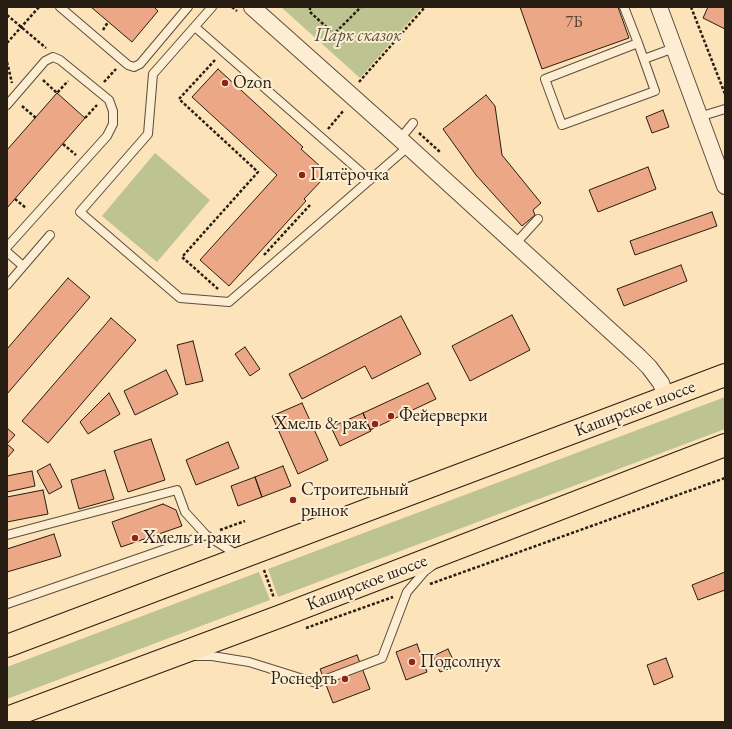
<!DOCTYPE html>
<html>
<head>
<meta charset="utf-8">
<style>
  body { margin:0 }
  #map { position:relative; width:732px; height:729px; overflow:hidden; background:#fce3b9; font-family:"EB Garamond",serif }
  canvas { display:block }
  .frame { position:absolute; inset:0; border:8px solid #271d12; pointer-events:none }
</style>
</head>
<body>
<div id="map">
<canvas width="732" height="729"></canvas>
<div class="frame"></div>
</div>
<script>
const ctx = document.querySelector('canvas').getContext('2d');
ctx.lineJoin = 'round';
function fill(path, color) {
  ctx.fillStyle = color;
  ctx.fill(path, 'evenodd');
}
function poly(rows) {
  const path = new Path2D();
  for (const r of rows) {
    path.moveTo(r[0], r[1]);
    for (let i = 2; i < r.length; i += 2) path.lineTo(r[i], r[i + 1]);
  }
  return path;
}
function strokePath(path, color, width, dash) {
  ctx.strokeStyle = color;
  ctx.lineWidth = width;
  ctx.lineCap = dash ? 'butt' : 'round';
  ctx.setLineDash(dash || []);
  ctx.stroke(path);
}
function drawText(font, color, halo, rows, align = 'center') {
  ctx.font = font + ' "EB Garamond",serif';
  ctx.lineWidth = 4;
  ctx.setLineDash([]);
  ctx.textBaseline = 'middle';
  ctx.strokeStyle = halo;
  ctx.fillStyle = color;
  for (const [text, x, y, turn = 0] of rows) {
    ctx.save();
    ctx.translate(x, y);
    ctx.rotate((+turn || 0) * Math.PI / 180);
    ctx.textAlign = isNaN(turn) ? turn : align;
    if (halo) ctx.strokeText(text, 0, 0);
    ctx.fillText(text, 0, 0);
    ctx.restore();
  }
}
fill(poly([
  [281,7,422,7,360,78],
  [155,153,210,200,157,262,102,216],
  [725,397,725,429,278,597,268,569],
  [259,572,270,600,7,699,7,667]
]), '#bdc491');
const building = poly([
  [91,7,154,7,158,11,132,42,91,7],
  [520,7,618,7,629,38,542,69,520,7],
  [708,7,725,7,725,29,703,18,708,7],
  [218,69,303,147,301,149,321,167,322,180,304,199,306,201,229,286,200,260,277,175,192,97,218,69],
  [57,93,85,118,7,208,7,150,57,93],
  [486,95,495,106,502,155,541,203,533,210,535,215,522,226,476,175,443,129,486,95],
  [663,110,669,127,652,133,646,117,663,110],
  [648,167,656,189,598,212,589,190,648,167],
  [712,212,717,226,635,255,630,241,712,212],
  [681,265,687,281,624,306,617,289,681,265],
  [68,278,90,297,7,394,7,349,68,278],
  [512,315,530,350,470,381,452,346,512,315],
  [401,316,421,354,372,379,365,366,302,399,289,374,401,316],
  [111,318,136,340,48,443,22,421,111,318],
  [193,341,203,381,186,385,177,345,193,341],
  [245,347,260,369,250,376,235,354,245,347],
  [166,370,178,394,135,415,124,391,166,370],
  [428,383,436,399,370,430,363,413,428,383],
  [109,393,120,414,88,434,80,422,109,393],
  [302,403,328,460,298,474,272,416,302,403],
  [363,413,371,431,340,446,331,427,363,413],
  [7,428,15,435,7,444,14,450,7,458,7,428],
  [151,439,165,480,128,492,114,451,151,439],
  [228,442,239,468,196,485,186,460,228,442],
  [50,464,62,487,49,494,37,471,50,464],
  [283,466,291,486,262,497,255,477,283,466],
  [105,470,114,499,79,509,71,480,105,470],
  [32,471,35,486,7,492,7,476,32,471],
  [255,477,262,497,238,506,231,486,255,477],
  [43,490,48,514,7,522,7,497,43,490],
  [163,504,176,510,182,526,121,547,112,522,163,504],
  [54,534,61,556,7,572,7,549,54,534],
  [725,572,725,590,698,600,692,585,725,572],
  [417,644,427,672,406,680,396,652,417,644],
  [448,649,456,666,440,672,433,656,448,649],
  [357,655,370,689,333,703,320,669,357,655],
  [666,658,673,677,654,685,647,665,666,658]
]);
fill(building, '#eca786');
strokePath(building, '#271d12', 1);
const lane = poly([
  [60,7,128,65,134,67,140,64,188,7],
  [212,7,153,74,148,134,80,212,180,298,229,302,409,146],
  [624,7,638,43,655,91,562,125,545,79,638,43],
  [195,27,370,180],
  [644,59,674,48],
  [7,105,45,61,53,57,60,60,109,100,113,111,113,124,107,136,7,247],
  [699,117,725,109],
  [400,139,413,123],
  [515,244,538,219],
  [7,252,23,266],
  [7,285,50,235],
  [7,535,177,490,185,512,206,535,239,556],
  [7,604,206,535],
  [195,656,212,656,249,662,316,683,382,658,407,592,425,571,432,566]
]);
const street = poly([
  [252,7,400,139,639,357,649,367,661,383,666,397],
  [659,7,725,186]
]);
const highway = poly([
  [7,646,725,375],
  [7,718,281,616,725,445]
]);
strokePath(lane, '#5c4e3c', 10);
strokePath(street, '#5c4e3c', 18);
strokePath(highway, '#271d12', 24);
strokePath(poly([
  [232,7,237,11],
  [310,7,310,12,334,34,361,7],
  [691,7,725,94],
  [7,15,46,48],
  [103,30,108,22],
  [7,43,39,7],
  [215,60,179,99,258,172,182,257,218,289],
  [7,62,12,83],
  [43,80,57,93,68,81],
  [104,82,116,69],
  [359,82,425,7],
  [22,106,36,118],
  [85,118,97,105],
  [328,129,344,110],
  [419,133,440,152],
  [63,144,76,155],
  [15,199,26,208],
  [264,255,310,205],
  [220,530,245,521],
  [264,570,274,598],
  [430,584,725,478],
  [306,628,393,597]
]), '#271d12', 2.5, [3, 2]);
strokePath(lane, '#fdedd2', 8);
strokePath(street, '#fdedd2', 16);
strokePath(highway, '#fce3b9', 22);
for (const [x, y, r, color] of [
  [225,83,4,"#8f2418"],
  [302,175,4,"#8f2418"],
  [391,416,4,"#8f2418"],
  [375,424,4,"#8f2418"],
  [293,500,4,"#8f2418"],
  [135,538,4,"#8f2418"],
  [412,662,4,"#8f2418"],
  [345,679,4,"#8f2418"]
]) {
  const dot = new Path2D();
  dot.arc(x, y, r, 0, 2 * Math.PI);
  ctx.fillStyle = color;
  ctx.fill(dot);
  strokePath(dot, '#fdedd2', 1.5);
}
drawText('16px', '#58402f', null, [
  ["7Б",574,23]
]);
drawText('italic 18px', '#544f38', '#fdedd2', [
  ["Парк сказок",358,36]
]);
drawText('18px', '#271d12', '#fdedd2', [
  ["Ozon",233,83],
  ["Пятёрочка",310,175],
  ["Фейерверки",399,416],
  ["Хмель & рак",367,424,"right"],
  ["Строительный",301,490],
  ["рынок",301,511],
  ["Хмель и раки",143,538],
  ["Подсолнух",420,662],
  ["Роснефть",337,679,"right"]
], 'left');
drawText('18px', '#271d12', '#fdedd2', [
  ["Каширское шоссе",635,409,-21],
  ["Каширское шоссе",367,583,-21]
]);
</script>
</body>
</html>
